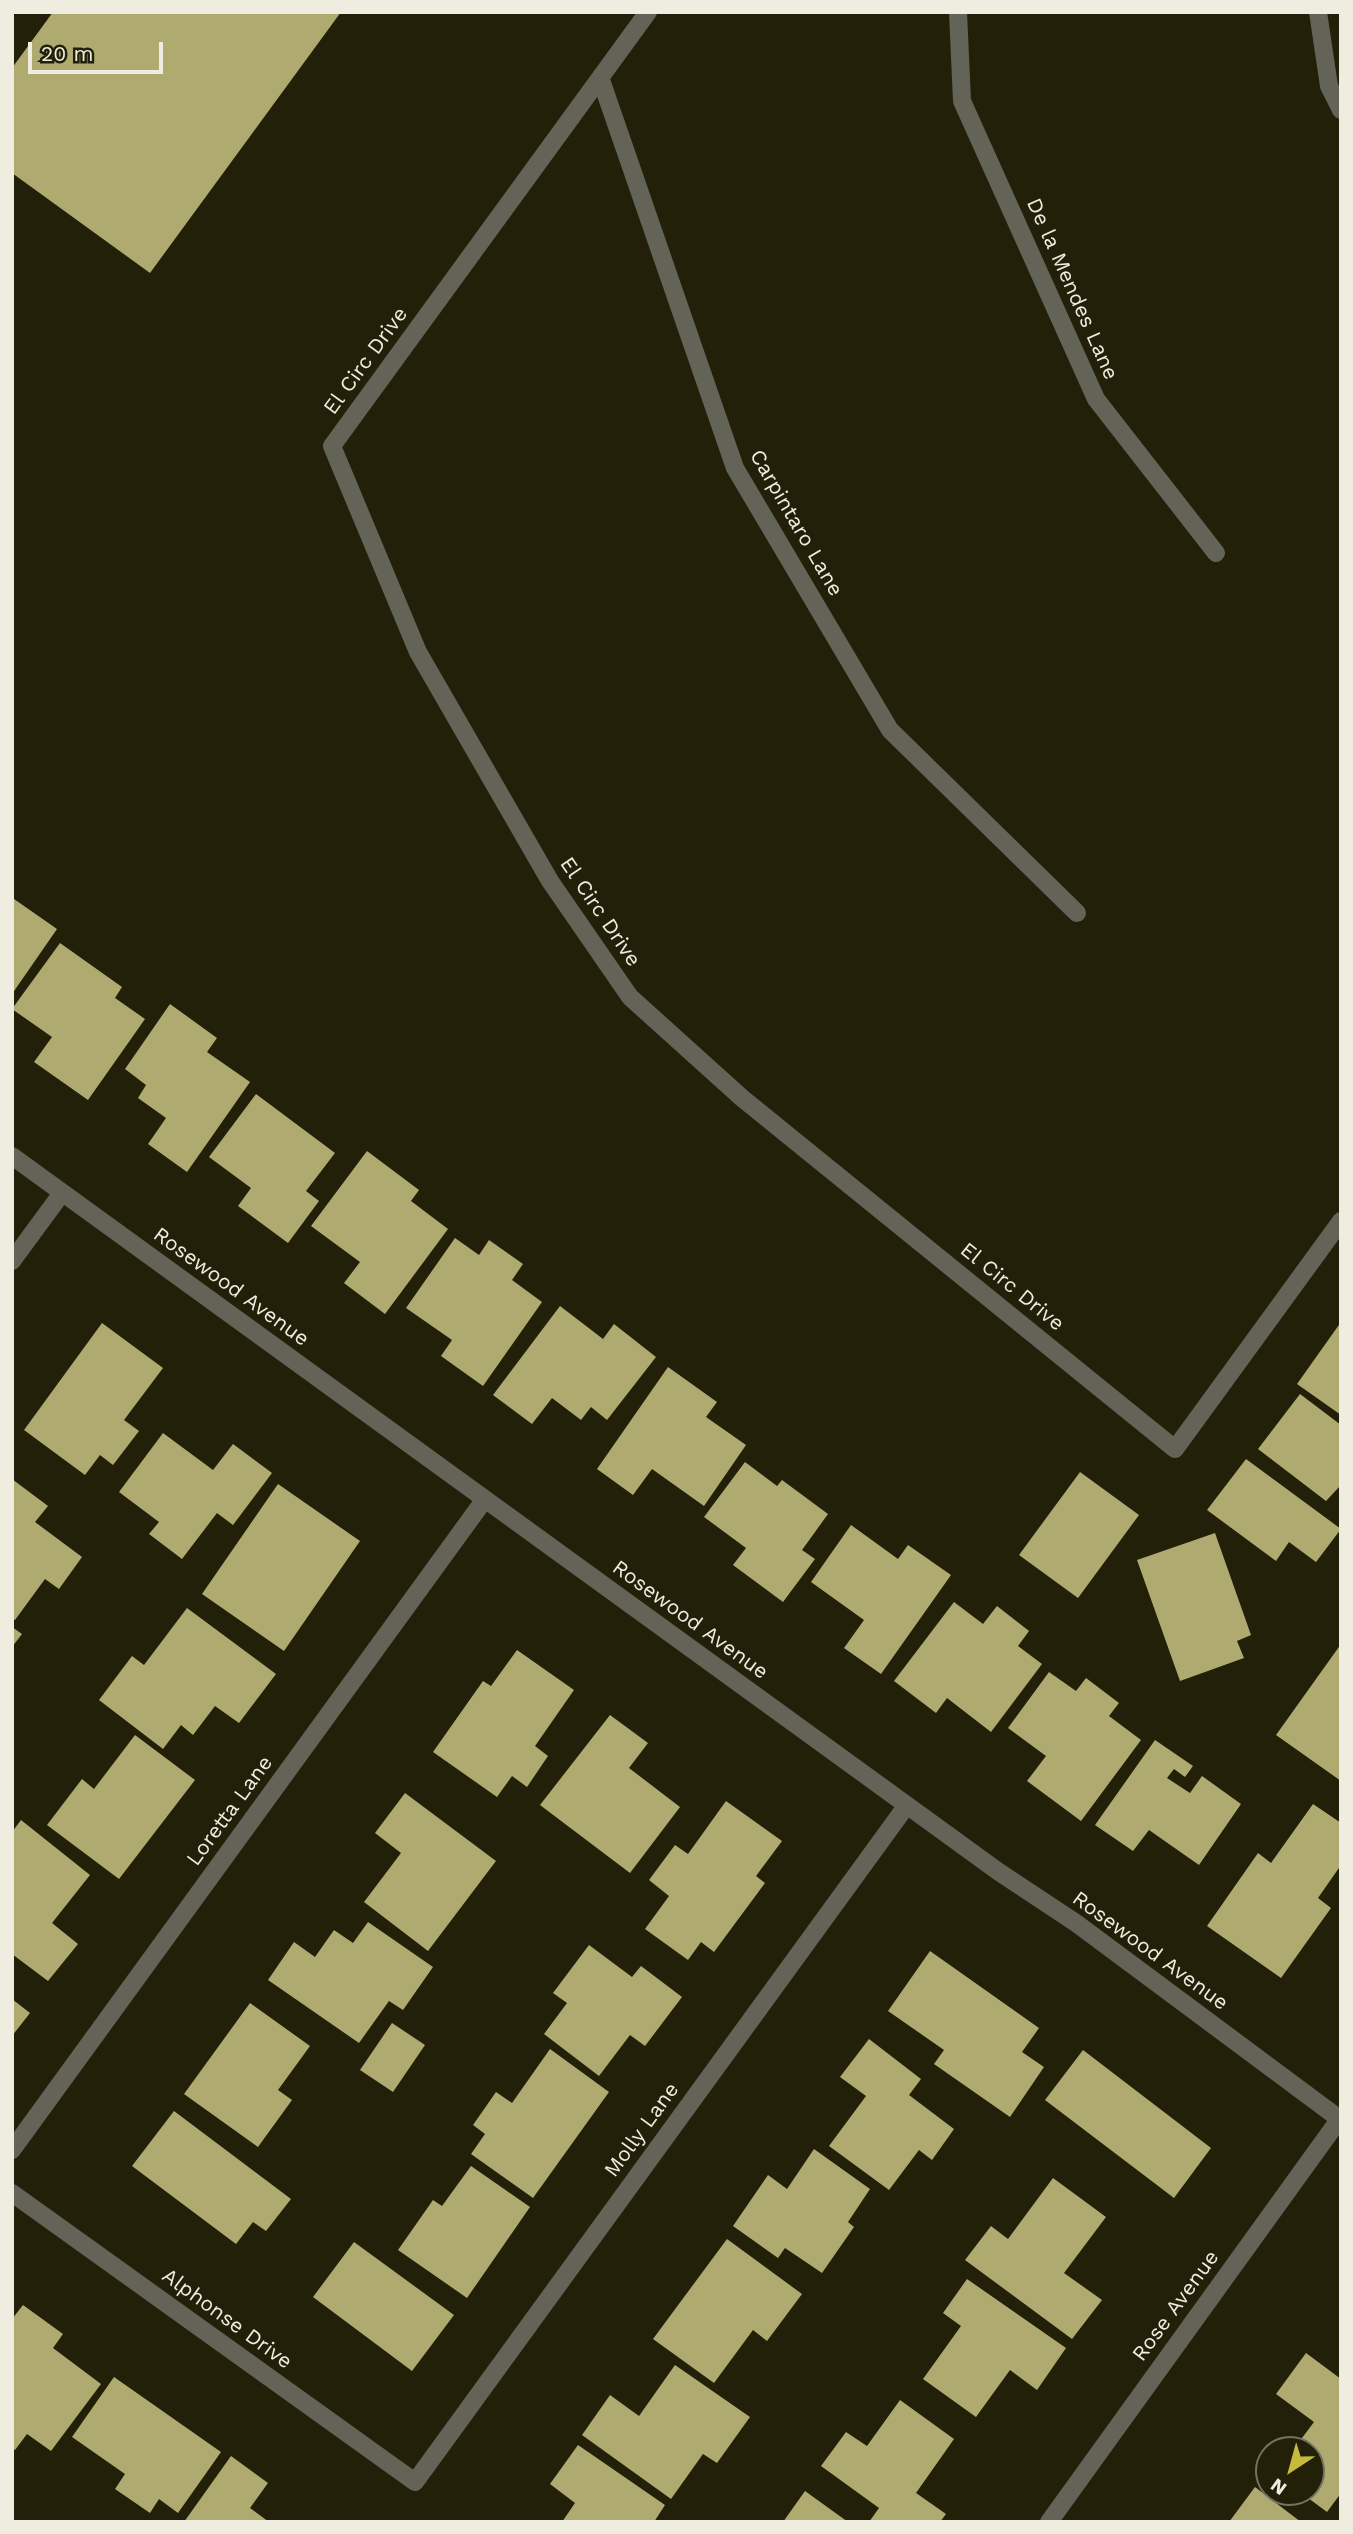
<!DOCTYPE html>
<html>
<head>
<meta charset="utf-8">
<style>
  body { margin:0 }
  #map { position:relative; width:1353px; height:2534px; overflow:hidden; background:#23200a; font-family:"Work Sans",sans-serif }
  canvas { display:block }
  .frame { position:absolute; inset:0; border:14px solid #eeeddf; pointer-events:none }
  .north { position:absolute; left:1255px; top:2436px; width:70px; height:70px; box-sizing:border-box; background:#23200a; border:2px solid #74725f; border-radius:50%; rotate:216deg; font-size:19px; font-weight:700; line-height:28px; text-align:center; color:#eeeddf }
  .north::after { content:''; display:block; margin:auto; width:24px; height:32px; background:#c7bb3c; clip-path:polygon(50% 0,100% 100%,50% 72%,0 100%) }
  .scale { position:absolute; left:28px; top:42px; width:135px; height:32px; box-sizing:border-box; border:4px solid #eeeddf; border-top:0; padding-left:9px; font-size:21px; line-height:24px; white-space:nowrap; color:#eeeddf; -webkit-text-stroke:5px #23200a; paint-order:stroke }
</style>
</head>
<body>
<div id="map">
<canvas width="1353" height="2534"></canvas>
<div class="frame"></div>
<div class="north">N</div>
<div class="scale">20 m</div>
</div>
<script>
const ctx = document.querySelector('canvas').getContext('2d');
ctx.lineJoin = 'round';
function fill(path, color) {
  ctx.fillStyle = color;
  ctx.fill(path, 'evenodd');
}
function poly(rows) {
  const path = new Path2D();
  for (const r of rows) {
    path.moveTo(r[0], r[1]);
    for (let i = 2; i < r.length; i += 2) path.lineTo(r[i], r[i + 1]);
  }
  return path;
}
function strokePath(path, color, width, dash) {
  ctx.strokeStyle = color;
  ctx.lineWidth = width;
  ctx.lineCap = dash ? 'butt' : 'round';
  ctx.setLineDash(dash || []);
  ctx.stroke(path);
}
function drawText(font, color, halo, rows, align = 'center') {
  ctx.font = font + ' "Work Sans",sans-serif';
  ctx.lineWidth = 7;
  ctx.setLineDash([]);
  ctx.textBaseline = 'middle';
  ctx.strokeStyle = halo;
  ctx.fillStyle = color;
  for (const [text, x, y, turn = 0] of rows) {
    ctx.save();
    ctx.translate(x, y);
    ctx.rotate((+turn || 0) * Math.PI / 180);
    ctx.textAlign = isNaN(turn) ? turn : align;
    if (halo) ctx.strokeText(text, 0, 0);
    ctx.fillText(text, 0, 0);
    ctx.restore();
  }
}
fill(poly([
  [53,12,341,12,150,273,12,173,12,68],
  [14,899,57,929,12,994,12,901],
  [60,943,122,987,115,998,145,1019,88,1100,34,1062,52,1037,12,1009],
  [170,1004,217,1038,207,1052,250,1082,187,1172,148,1144,166,1118,138,1098,146,1085,125,1069],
  [256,1094,335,1153,306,1191,319,1201,288,1243,238,1206,251,1188,209,1157],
  [367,1151,419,1190,411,1201,448,1229,385,1314,344,1283,360,1262,311,1226],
  [455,1238,479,1255,489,1240,523,1264,512,1280,542,1302,483,1386,441,1356,452,1340,406,1308],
  [560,1306,603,1339,614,1324,656,1357,607,1420,591,1407,581,1420,552,1398,532,1424,493,1395],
  [1341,1322,1341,1415,1297,1384],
  [102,1323,163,1368,124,1420,139,1431,113,1465,100,1455,85,1475,24,1430],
  [668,1367,717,1402,706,1417,746,1445,704,1506,652,1469,633,1495,597,1469],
  [1300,1394,1341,1425,1341,1485,1326,1501,1258,1449],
  [163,1433,213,1470,233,1444,272,1473,233,1525,217,1513,182,1559,149,1534,159,1522,119,1492],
  [1246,1459,1341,1529,1316,1562,1289,1542,1276,1561,1207,1510],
  [745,1462,777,1486,782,1480,828,1514,802,1550,815,1559,783,1602,733,1565,746,1548,704,1517],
  [1080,1472,1139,1515,1078,1598,1019,1555],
  [12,1479,48,1506,35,1522,82,1557,59,1589,45,1579,15,1620,12,1618],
  [278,1484,360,1541,284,1651,202,1594],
  [851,1525,898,1559,908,1545,951,1575,881,1674,844,1648,864,1620,811,1582],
  [1215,1533,1251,1635,1237,1641,1244,1658,1180,1681,1137,1560],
  [954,1602,983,1624,997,1606,1029,1631,1018,1646,1042,1664,991,1732,947,1698,936,1713,894,1681],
  [187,1608,276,1674,239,1723,215,1706,193,1735,181,1725,163,1749,99,1700,132,1656,144,1665],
  [12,1627,22,1634,12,1647],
  [1341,1644,1341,1781,1276,1735],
  [517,1650,574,1690,535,1746,548,1756,527,1787,512,1776,497,1797,433,1752,483,1681,491,1686],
  [1049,1672,1076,1691,1086,1678,1119,1703,1109,1716,1141,1740,1081,1821,1027,1781,1046,1756,1008,1728],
  [610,1715,648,1743,629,1768,680,1807,630,1873,540,1805],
  [135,1735,195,1780,119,1879,47,1825,82,1779,94,1789],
  [1155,1740,1193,1766,1185,1777,1174,1769,1167,1778,1190,1793,1202,1776,1241,1804,1199,1865,1149,1830,1133,1851,1095,1825],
  [405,1793,496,1861,428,1951,364,1902,401,1853,375,1833],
  [726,1801,782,1841,756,1876,765,1883,714,1952,701,1942,688,1960,645,1929,669,1896,649,1880,675,1845,688,1854],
  [1313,1804,1341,1823,1341,1865,1318,1898,1331,1908,1281,1978,1207,1926,1258,1853,1271,1863],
  [21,1820,90,1875,52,1923,78,1944,48,1981,12,1954,12,1832],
  [368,1922,433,1967,403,2010,389,2001,359,2043,268,1980,294,1942,315,1957,334,1930,353,1943],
  [589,1945,632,1977,641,1966,682,1997,645,2046,630,2035,599,2076,544,2034,567,2003,553,1993],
  [930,1951,1039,2028,1022,2052,1044,2067,1010,2117,934,2064,944,2050,888,2011],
  [12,1999,30,2013,12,2036],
  [250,2003,310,2046,278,2090,292,2100,258,2147,184,2094],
  [392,2023,425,2045,393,2092,360,2070],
  [869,2039,921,2079,909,2095,954,2129,932,2160,919,2150,889,2190,829,2146,866,2096,840,2077],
  [550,2049,609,2092,533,2198,471,2154,485,2134,473,2125,496,2092,512,2103],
  [1083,2050,1211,2148,1174,2198,1045,2100],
  [174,2111,291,2199,266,2231,253,2222,236,2244,132,2166],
  [814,2149,870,2189,848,2222,854,2227,822,2273,785,2248,778,2258,733,2226,768,2175,787,2189],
  [471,2166,530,2207,467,2298,398,2250,433,2200,442,2206],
  [1053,2178,1106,2217,1064,2273,1102,2300,1072,2339,965,2260,991,2226,1008,2239],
  [727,2239,802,2294,767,2341,753,2330,714,2383,653,2339],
  [354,2242,454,2315,412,2371,313,2297],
  [967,2279,1066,2348,1037,2390,1010,2370,976,2417,923,2379,961,2326,943,2313],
  [23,2305,63,2334,53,2348,101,2384,51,2451,27,2434,15,2450,12,2448,12,2319],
  [1306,2353,1341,2379,1341,2493,1327,2512,1300,2492,1311,2492,1311,2450,1293,2450,1314,2422,1276,2394],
  [675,2365,750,2417,717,2463,703,2454,671,2499,582,2435,610,2395,639,2416],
  [114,2377,221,2452,178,2513,159,2499,150,2513,115,2489,125,2474,72,2437],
  [900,2400,954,2439,916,2493,946,2514,940,2522,869,2522,879,2508,821,2466,846,2432,867,2446],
  [578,2445,665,2505,654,2522,562,2522,575,2503,550,2484],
  [231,2456,268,2483,250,2508,269,2522,184,2522],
  [1255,2487,1301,2522,1229,2522],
  [805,2491,848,2522,783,2522]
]), '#afab70');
strokePath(poly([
  [648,12,332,446,418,652,550,881,630,997,742,1098,1175,1449,1341,1221],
  [958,12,962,101,1096,399,1216,553],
  [1318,12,1329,86,1341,110],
  [601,80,735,468,890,730,1077,913],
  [12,1156,999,1872,1076,1923,1341,2120],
  [12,1261,62,1193],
  [12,2150,485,1499],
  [12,2193,415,2482,907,1805],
  [1049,2522,1341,2117]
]), '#646358', 18);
drawText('21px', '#eeeddf', '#23200a', [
  ["De la Mendes Lane",1072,289,66],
  ["El Circ Drive",366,361,-54],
  ["Carpintaro Lane",796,523,60],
  ["El Circ Drive",600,912,56],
  ["Rosewood Avenue",231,1287,36],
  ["El Circ Drive",1012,1287,39],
  ["Rosewood Avenue",690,1620,36],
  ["Loretta Lane",230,1811,-54],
  ["Rosewood Avenue",1150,1951,36],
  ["Molly Lane",642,2130,-54],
  ["Rose Avenue",1176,2306,-54],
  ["Alphonse Drive",227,2319,36]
]);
</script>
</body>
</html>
